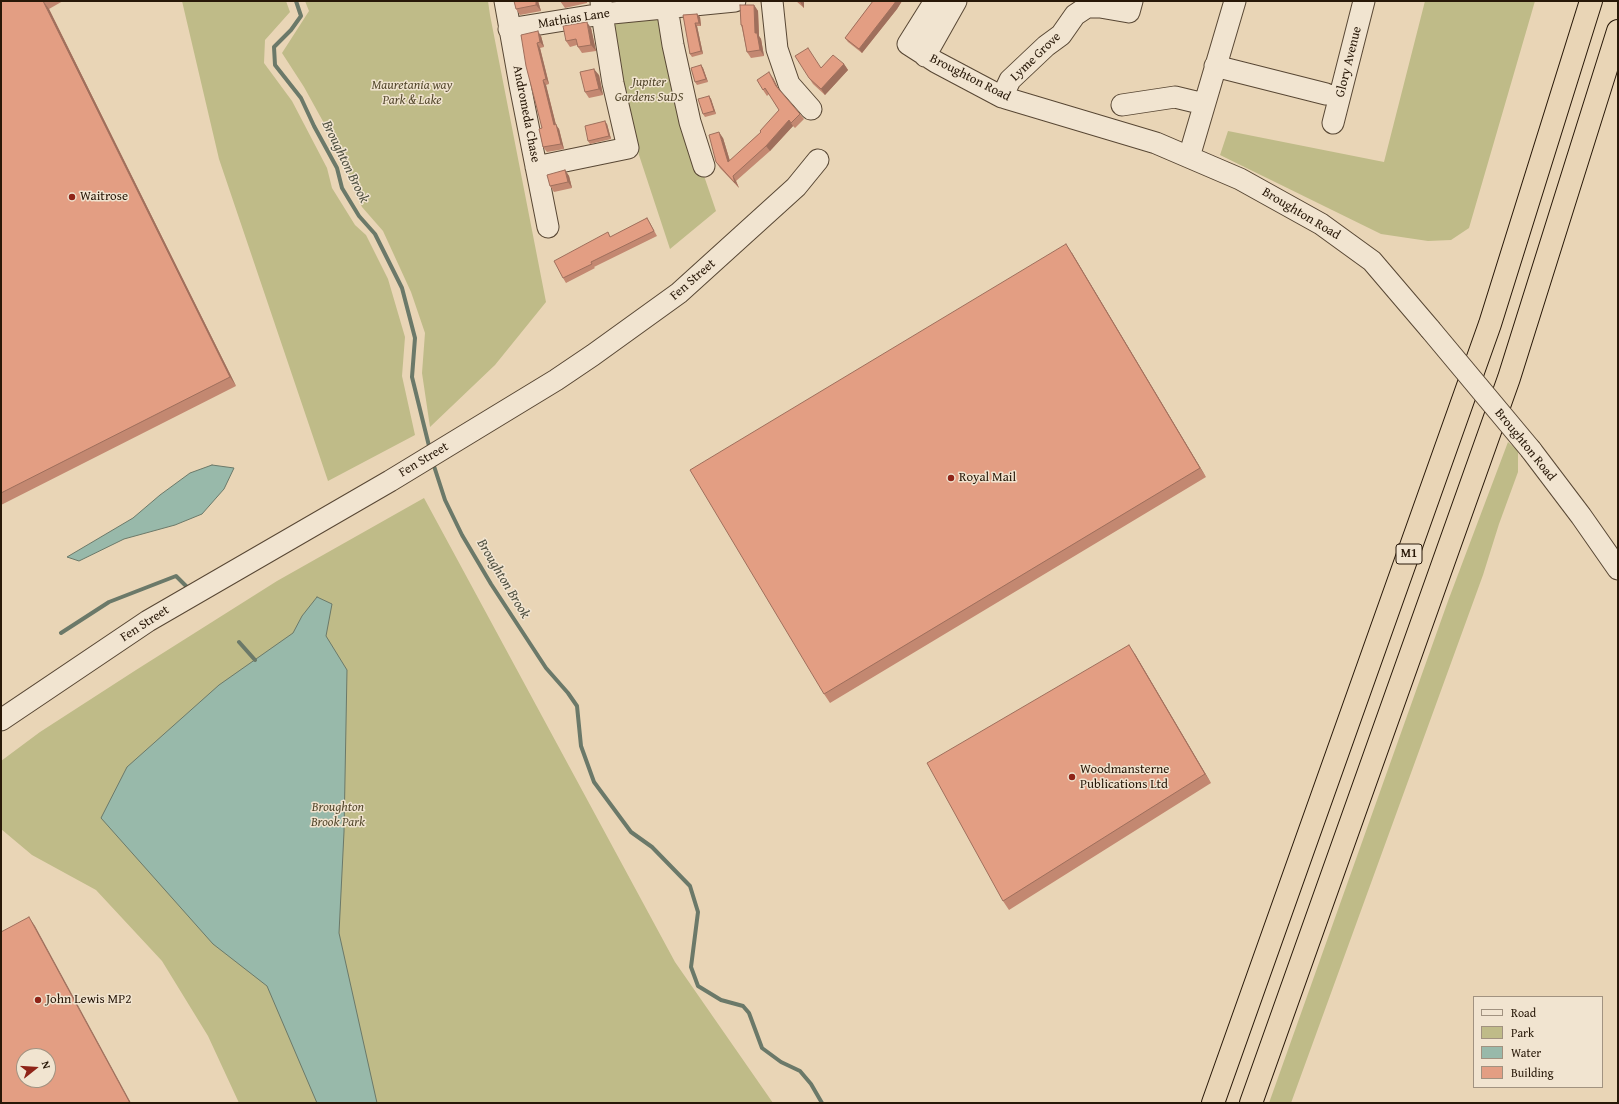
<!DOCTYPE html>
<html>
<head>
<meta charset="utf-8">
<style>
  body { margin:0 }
  #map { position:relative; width:1619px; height:1104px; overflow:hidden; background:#e9d5b6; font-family:"Gentium Book Plus",serif }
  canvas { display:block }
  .frame { position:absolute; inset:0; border:2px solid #281808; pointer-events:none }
  .legend { position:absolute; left:1473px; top:996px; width:130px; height:92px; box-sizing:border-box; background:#f1e4d0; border:1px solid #a19280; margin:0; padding:5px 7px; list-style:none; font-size:12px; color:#281808 }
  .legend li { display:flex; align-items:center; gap:8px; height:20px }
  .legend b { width:20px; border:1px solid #a19280 }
  .north { position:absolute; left:16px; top:1048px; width:40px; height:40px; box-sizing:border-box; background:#f1e4d0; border:1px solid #a19280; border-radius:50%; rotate:73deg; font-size:11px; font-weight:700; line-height:16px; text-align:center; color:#281808 }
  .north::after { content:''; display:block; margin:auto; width:14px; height:18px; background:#8f2418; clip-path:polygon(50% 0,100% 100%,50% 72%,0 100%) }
</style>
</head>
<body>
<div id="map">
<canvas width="1619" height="1104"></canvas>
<div class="frame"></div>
<ul class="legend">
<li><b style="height:5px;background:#f1e4d0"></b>Road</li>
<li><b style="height:11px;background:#bfbb88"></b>Park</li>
<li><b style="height:11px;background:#98b9aa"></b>Water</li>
<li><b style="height:11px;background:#e39e83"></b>Building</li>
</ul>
<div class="north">N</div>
</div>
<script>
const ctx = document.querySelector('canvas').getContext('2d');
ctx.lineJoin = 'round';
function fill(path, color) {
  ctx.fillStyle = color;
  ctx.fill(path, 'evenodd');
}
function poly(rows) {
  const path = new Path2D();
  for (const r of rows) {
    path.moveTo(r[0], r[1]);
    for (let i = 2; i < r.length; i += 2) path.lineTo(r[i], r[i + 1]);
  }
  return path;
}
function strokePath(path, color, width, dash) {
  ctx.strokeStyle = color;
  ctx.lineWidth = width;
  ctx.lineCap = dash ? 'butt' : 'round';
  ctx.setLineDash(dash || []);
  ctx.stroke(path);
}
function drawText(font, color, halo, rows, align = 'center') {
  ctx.font = font + ' "Gentium Book Plus",serif';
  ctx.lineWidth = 3;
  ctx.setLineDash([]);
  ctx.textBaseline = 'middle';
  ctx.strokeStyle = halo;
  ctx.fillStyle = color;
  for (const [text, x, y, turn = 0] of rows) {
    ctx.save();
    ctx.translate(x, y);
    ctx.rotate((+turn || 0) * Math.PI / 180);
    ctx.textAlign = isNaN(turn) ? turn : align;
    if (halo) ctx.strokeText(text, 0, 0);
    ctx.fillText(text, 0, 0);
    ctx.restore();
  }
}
fill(poly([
  [182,1,286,1,290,12,265,40,264,63,292,101,327,168,332,188,355,225,366,235,388,279,405,337,402,376,415,435,328,481,219,159],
  [305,1,488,1,490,15,546,302,495,365,430,427,422,373,425,333,411,292,383,231,362,207,349,178,341,154,304,87,282,53,309,11],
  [605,1,662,1,702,170,716,211,670,249,636,146],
  [1425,1,1535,1,1469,228,1451,240,1428,241,1381,234,1220,155,1228,131,1384,162],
  [1508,442,1518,451,1518,472,1499,524,1483,575,1291,1103,1269,1103,1448,601],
  [424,498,675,962,773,1103,239,1103,208,1036,162,961,96,890,32,855,1,829,1,761,40,732,136,670,277,581]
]), '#bfbb88');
const water = poly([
  [212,465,234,468,224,489,202,514,175,525,124,539,79,561,67,557,133,518,160,495,190,473,212,465],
  [317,597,332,604,326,636,347,670,344,832,339,933,377,1103,317,1103,267,986,213,944,101,818,127,767,219,685,293,633,302,616,317,597]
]);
fill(water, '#98b9aa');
strokePath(water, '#6b7969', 1);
strokePath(poly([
  [296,1,301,16,291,30,274,47,275,65,301,98,314,126,337,168,342,188,359,216,375,234,402,288,415,338,412,377,430,450],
  [433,463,445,500,462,535,491,584,546,668,568,693,577,706,581,746,594,782,631,832,652,847,690,886,698,912,691,967,698,986,721,1000,743,1006,749,1013,762,1048,781,1062,800,1071,811,1084,822,1103],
  [61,633,109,602,176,576,190,590],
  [239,642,255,660]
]), '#6b7969', 4);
const minor = poly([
  [505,1,520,85,548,227],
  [666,1,673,45,690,122,704,166],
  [772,1,777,49,789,84,811,109],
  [935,1,908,44,936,62,1002,97,1156,143,1240,179,1321,224,1372,261,1430,329],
  [509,29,602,14,735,1],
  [925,56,956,1],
  [1215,66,1326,94],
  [1002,97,1010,80,1046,46,1061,35,1075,15,1087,7,1100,7,1129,12,1132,1],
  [1122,105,1175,97,1204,104],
  [1333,123,1364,1],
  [1189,157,1235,1],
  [536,167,628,148,613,83,602,14,601,1],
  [1531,450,1581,516,1618,569],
  [1,720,148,621,390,481,556,380,593,355,679,293,796,187,818,160]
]);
const highway = poly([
  [1213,1103,1490,324,1591,1],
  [1251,1103,1509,378,1618,31]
]);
strokePath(minor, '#584734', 23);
strokePath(highway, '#281808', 24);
strokePath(minor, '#f1e4d0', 21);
strokePath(highway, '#e9d5b6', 22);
const minorBridge = poly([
  [1430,329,1531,450]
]);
strokePath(minorBridge, '#584734', 23, []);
strokePath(minorBridge, '#f1e4d0', 21);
fill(poly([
  [1,1,63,1,49,9,236,386,1,505],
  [514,1,538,1,541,11,520,15,516,9],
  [560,1,587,1,587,3,565,8],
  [796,1,804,1,804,8],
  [873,1,902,1,897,9,862,53,848,42,845,38],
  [754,5,758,11,759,36,761,39,764,56,751,58,747,52,742,28,741,25],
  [697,14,700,17,701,26,697,26,703,54,692,57,690,54,683,15],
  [591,28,596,51,582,53,578,47,577,45,570,47,566,41],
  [521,35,541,36,544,47,540,48,549,84,546,85,556,125,559,129,564,149,547,152,543,147,542,128],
  [844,64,848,70,825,95,813,84,809,78,821,68],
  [701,65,703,68,708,82,697,85,695,82],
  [599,75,603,95,589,98,585,92],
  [773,78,779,90,800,114,804,119,795,128,793,126,770,151,736,181,739,188,720,168,716,162,723,138,730,161,761,132,779,110,769,94,767,96,763,90],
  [709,96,711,99,716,114,705,117,703,114],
  [607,124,611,139,590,144,588,141],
  [565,170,569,176,572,188,554,192,550,186],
  [647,218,650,223,657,236,594,267,595,268,566,283,563,278,611,237],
  [1072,253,1206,477,830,703,824,694],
  [1135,654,1211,783,1009,910,1003,901]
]), '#c38871');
fill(poly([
  [43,1,49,9,236,386,230,377],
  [536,1,538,1,541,11,536,5],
  [800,1,804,1,804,8,800,2],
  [896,1,902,1,897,9,862,53,859,49],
  [754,5,758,11,759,36,761,39,764,56,760,50,755,33],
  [697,14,700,17,701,26,699,23],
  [587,22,591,28,596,51,591,45],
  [695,23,697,26,703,54,701,51],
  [538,31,541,36,544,47,540,42],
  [537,43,540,48,549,84,546,79],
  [844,64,848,70,825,95,821,89],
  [701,65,703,68,708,82,706,79],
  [594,69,599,75,603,95,599,89],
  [769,72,773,78,780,92,776,86],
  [543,80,546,85,556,125,559,129,564,149,561,144,554,125],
  [709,96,711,99,716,114,714,111],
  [789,120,793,126,770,151,766,146],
  [605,121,607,124,611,139,609,136],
  [719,132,723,138,732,168,728,162],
  [565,170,569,176,572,188,568,182],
  [733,176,736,181,739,188,735,183],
  [1066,244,1072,253,1206,477,1200,468],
  [1129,645,1135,654,1211,783,1205,774],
  [29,917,35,926,131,1103,130,1103]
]), '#9f6f5c');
const building = poly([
  [1,1,43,1,230,377,1,493,1,1],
  [514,1,536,1,536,5,516,9,514,1],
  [873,1,896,1,894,4,859,49,845,38,873,1],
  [740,5,754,5,755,33,757,33,760,50,747,52,742,25,741,25,740,5],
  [697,14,699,23,695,23,701,51,690,54,683,15,697,14],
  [587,22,591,45,578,47,576,39,566,41,563,26,587,22],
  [538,31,540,42,537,43,546,79,543,80,554,125,556,124,561,144,543,147,539,129,542,128,526,66,521,35,538,31],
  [808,48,821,68,833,55,844,64,821,89,809,78,795,56,808,48],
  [701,65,706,79,695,82,691,68,701,65],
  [594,69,599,89,585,92,580,72,594,69],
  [769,72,776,86,800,114,791,123,789,120,766,146,733,176,735,183,716,162,709,135,719,132,728,162,761,132,760,131,779,110,765,88,763,90,757,80,769,72],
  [709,96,714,111,703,114,698,99,709,96],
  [605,121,609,136,588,141,585,126,605,121],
  [565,170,568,182,550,186,547,175,565,170],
  [647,218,654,231,591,262,592,264,563,278,554,261,608,232,610,237,647,218],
  [1066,244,1200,468,824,694,690,470,1066,244],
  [1129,645,1205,774,1003,901,927,763,1129,645],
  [29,917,130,1103,1,1103,1,932,29,917],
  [24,1056,48,1056,48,1080,24,1080,24,1056]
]);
fill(building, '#e39e83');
strokePath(building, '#9f6f5c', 1);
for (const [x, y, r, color] of [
  [72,197,4,"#8f2418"],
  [951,478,4,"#8f2418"],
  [1072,777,4,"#8f2418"],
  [38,1000,4,"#8f2418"]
]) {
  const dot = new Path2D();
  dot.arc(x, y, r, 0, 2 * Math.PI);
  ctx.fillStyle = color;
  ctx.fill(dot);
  strokePath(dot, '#f1e4d0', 1.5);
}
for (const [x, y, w] of [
  [1409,554,26]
]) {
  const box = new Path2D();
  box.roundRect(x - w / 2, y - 10, w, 20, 3);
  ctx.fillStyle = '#f1e4d0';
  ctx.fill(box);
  strokePath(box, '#281808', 1);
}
drawText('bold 12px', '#281808', null, [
  ["M1",1409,554]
]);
drawText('13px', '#281808', '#f1e4d0', [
  ["Mathias Lane",574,19,-9],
  ["Lyme Grove",1036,57,-44],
  ["Glory Avenue",1349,62,-76],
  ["Broughton Road",970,78,27],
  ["Andromeda Chase",526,114,79],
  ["Broughton Road",1301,214,31],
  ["Fen Street",693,280,-41],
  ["Broughton Road",1525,445,51],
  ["Fen Street",424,460,-31],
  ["Fen Street",145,624,-33]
]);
drawText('italic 13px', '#55492e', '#f1e4d0', [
  ["Jupiter",649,83],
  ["Gardens SuDS",649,98],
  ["Mauretania way",412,86],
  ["Park & Lake",412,101],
  ["Broughton",338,808],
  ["Brook Park",338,823]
]);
drawText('13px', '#281808', '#f1e4d0', [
  ["Waitrose",80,197],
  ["Royal Mail",959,478],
  ["Woodmansterne",1080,770],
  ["Publications Ltd",1080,785],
  ["John Lewis MP2",46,1000]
], 'left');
drawText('italic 14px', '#4f5041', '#f1e4d0', [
  ["Broughton Brook",345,162,64],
  ["Broughton Brook",503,579,59]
]);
</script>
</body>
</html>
